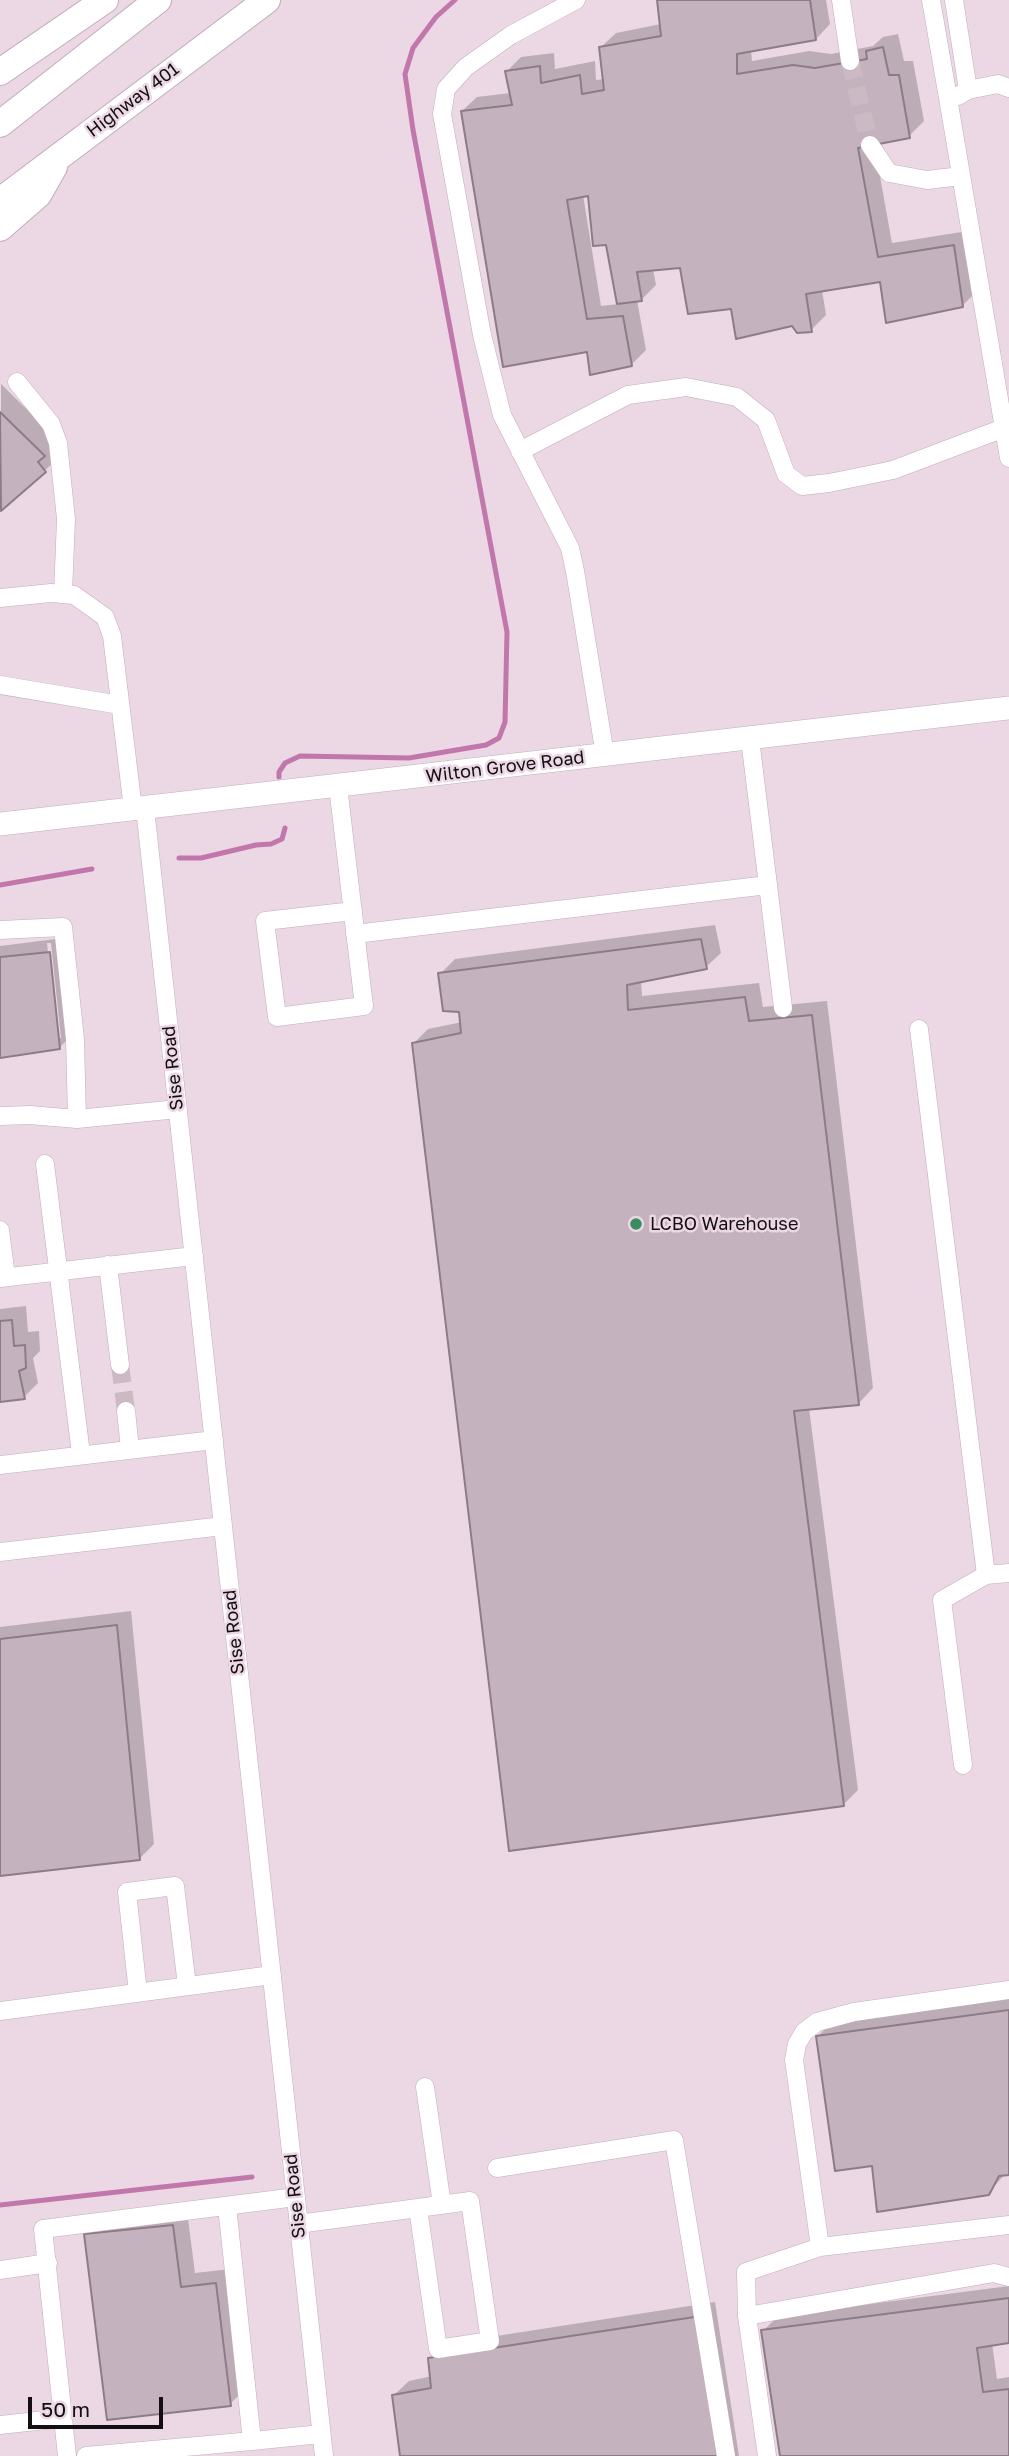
<!DOCTYPE html>
<html>
<head>
<meta charset="utf-8">
<style>
  body { margin:0 }
  #map { position:relative; width:1009px; height:2456px; overflow:hidden; background:#ebd8e4; font-family:"Golos Text",sans-serif }
  canvas { display:block }
  .scale { position:absolute; left:28px; top:2397px; width:135px; height:32px; box-sizing:border-box; border:4px solid #140e12; border-top:0; padding-left:9px; font-size:21px; line-height:24px; white-space:nowrap; color:#140e12; -webkit-text-stroke:5px #ebd8e4; paint-order:stroke }
</style>
</head>
<body>
<div id="map">
<canvas width="1009" height="2456"></canvas>
<div class="scale">50 m</div>
</div>
<script>
const ctx = document.querySelector('canvas').getContext('2d');
ctx.lineJoin = 'round';
function fill(path, color) {
  ctx.fillStyle = color;
  ctx.fill(path, 'evenodd');
}
function poly(rows) {
  const path = new Path2D();
  for (const r of rows) {
    path.moveTo(r[0], r[1]);
    for (let i = 2; i < r.length; i += 2) path.lineTo(r[i], r[i + 1]);
  }
  return path;
}
function strokePath(path, color, width, dash) {
  ctx.strokeStyle = color;
  ctx.lineWidth = width;
  ctx.lineCap = dash ? 'butt' : 'round';
  ctx.setLineDash(dash || []);
  ctx.stroke(path);
}
function drawText(font, color, halo, rows, align = 'center') {
  ctx.font = font + ' "Golos Text",sans-serif';
  ctx.lineWidth = 5;
  ctx.setLineDash([]);
  ctx.textBaseline = 'middle';
  ctx.strokeStyle = halo;
  ctx.fillStyle = color;
  for (const [text, x, y, turn = 0] of rows) {
    ctx.save();
    ctx.translate(x, y);
    ctx.rotate((+turn || 0) * Math.PI / 180);
    ctx.textAlign = isNaN(turn) ? turn : align;
    if (halo) ctx.strokeText(text, 0, 0);
    ctx.fillText(text, 0, 0);
    ctx.restore();
  }
}
fill(poly([
  [659,0,826,0,830,24,816,39,751,50,752,61,809,51,831,54,873,46,883,37,898,34,904,61,913,61,924,121,909,136,874,143,892,243,968,231,977,291,962,306,882,280,822,290,826,315,811,330,732,307,681,266,653,269,656,285,641,300,637,300,646,350,631,365,589,350,462,111,477,97,511,93,507,71,521,57,554,53,555,69,595,61,596,80,605,79,601,47,616,33,661,24],
  [589,194,607,243,619,304,601,306,583,195],
  [1,384,58,440,60,457,1,509],
  [715,925,721,953,706,967,641,980,642,996,759,983,763,1007,827,1001,873,1388,859,1403,809,1408,858,1790,843,1805,413,1044,428,1029,462,1022,461,1010,440,974,455,959],
  [64,938,74,1033,59,1048,0,1056,0,946],
  [47,943,51,943,61,1038,57,1038],
  [26,1306,28,1332,39,1331,40,1351,33,1358,38,1383,24,1397,0,1401,0,1309],
  [131,1611,154,1844,140,1858,0,1875,0,1627],
  [1009,1998,1009,2173,1006,2173,988,2193,873,2164,818,2036,832,2022],
  [187,2211,195,2273,230,2269,244,2390,230,2404,86,2234,101,2220],
  [1009,2286,1009,2341,992,2343,997,2379,1009,2377,1009,2456,781,2456,763,2331,778,2316],
  [715,2302,739,2456,401,2456,394,2395,409,2381,432,2376,430,2358,445,2344]
]), '#0003');
strokePath(poly([
  [279,777,279,772,285,763,300,756,409,758,486,745,499,738,505,722,507,632,413,130,405,74,413,48,436,17,455,0],
  [179,858,201,858,256,845,271,844,282,839,285,828],
  [0,885,92,869],
  [0,2205,252,2177]
]), '#c177ac', 5);
const building = poly([
  [657,0,810,0,816,40,737,54,737,74,793,65,815,68,867,59,866,51,883,47,889,75,899,75,910,138,858,148,878,257,954,245,963,307,886,323,880,282,806,294,812,332,797,333,792,326,736,339,731,309,688,314,680,268,637,272,642,301,617,304,606,245,593,246,588,196,567,200,587,319,623,316,632,366,590,375,587,352,503,367,461,111,512,105,505,71,540,66,541,83,580,75,582,94,604,90,599,47,661,36,657,0],
  [0,412,45,456,38,462,46,472,1,511,0,412],
  [701,939,707,969,627,985,628,1010,745,997,749,1021,812,1015,859,1405,794,1411,844,1806,509,1851,412,1043,461,1033,459,1012,443,1011,438,973,701,939],
  [50,952,60,1049,0,1058,0,957,50,952],
  [12,1320,14,1346,25,1345,26,1368,19,1371,25,1399,0,1402,0,1321,12,1320],
  [117,1625,140,1860,0,1876,0,1639,117,1625],
  [1009,2010,1009,2175,999,2176,989,2195,877,2212,872,2166,835,2171,816,2036,1009,2010],
  [173,2225,181,2287,216,2283,231,2406,107,2420,84,2234,173,2225],
  [1009,2298,1009,2343,977,2348,983,2392,1009,2389,1009,2456,780,2456,761,2330,1009,2298],
  [701,2316,723,2456,400,2456,392,2395,431,2388,428,2358,701,2316]
]);
fill(building, '#c5b2bf');
strokePath(building, '#8d7c88', 2);
strokePath(poly([
  [850,61,870,145],
  [120,1365,126,1411]
]), '#cbbac4', 18, [18, 9]);
const minor = poly([
  [576,0,511,35,466,67,446,89,442,114,482,335,502,415,570,548,575,571,605,755],
  [841,0,850,61],
  [931,0,948,98],
  [954,0,968,90],
  [1009,88,998,84,968,90,958,96,948,98,1009,458],
  [870,145,889,173,927,180,961,176],
  [17,382,51,424,58,443,66,519,63,594],
  [520,451,628,395,686,387,737,397,766,420,786,474,802,486,829,483,893,470,1004,428],
  [0,598,51,593,74,595,105,617,112,636,133,809],
  [0,685,120,705],
  [338,786,358,956,364,1006,277,1017,265,921,353,911],
  [145,808,324,2456],
  [768,885,783,1008],
  [0,930,63,927,75,1039,77,1119],
  [355,934,768,885,750,739],
  [919,1029,986,1575,1009,1573],
  [0,1116,30,1115,77,1119,178,1109],
  [45,1164,81,1454],
  [0,1230,6,1277],
  [108,1265,120,1365],
  [0,1278,194,1256],
  [126,1411,130,1449],
  [0,1465,214,1440],
  [0,1552,223,1526],
  [963,1765,942,1600,986,1575],
  [138,1993,127,1892,175,1886,187,1986],
  [0,2011,272,1975],
  [425,2087,442,2205],
  [497,2168,674,2140,726,2456],
  [298,2224,470,2201,490,2341,438,2349,418,2208],
  [820,2247,1009,2225],
  [0,2270,48,2263],
  [747,2316,746,2272,820,2247,794,2060,797,2044,804,2032,817,2022,854,2012,1009,1990],
  [0,2425,63,2418],
  [252,2441,321,2434],
  [67,2456,43,2229,296,2197],
  [86,2456,252,2441,227,2206],
  [767,2456,747,2316,994,2273,1009,2277]
]);
const major = poly([
  [0,824,1009,708]
]);
const highway = poly([
  [0,72,105,0],
  [0,124,158,0],
  [0,201,267,0],
  [0,228,38,195,54,167]
]);
strokePath(minor, '#c0adba', 19);
strokePath(major, '#c0adba', 24);
strokePath(highway, '#c0adba', 28);
strokePath(minor, '#fff', 18);
strokePath(major, '#fff', 23);
strokePath(highway, '#fff', 26);
for (const [x, y, r, color] of [
  [636,1224,7,"#388d61"]
]) {
  const dot = new Path2D();
  dot.arc(x, y, r, 0, 2 * Math.PI);
  ctx.fillStyle = color;
  ctx.fill(dot);
  strokePath(dot, '#ebd8e4', 2.5);
}
drawText('18px', '#140e12', '#ebd8e4', [
  ["Highway 401",133,100,-37],
  ["Wilton Grove Road",505,767,-7],
  ["Sise Road",173,1068,-96],
  ["Sise Road",234,1632,-96],
  ["Sise Road",295,2196,-96]
]);
drawText('18px', '#140e12', '#ebd8e4', [
  ["LCBO Warehouse",650,1224]
], 'left');
</script>
</body>
</html>
